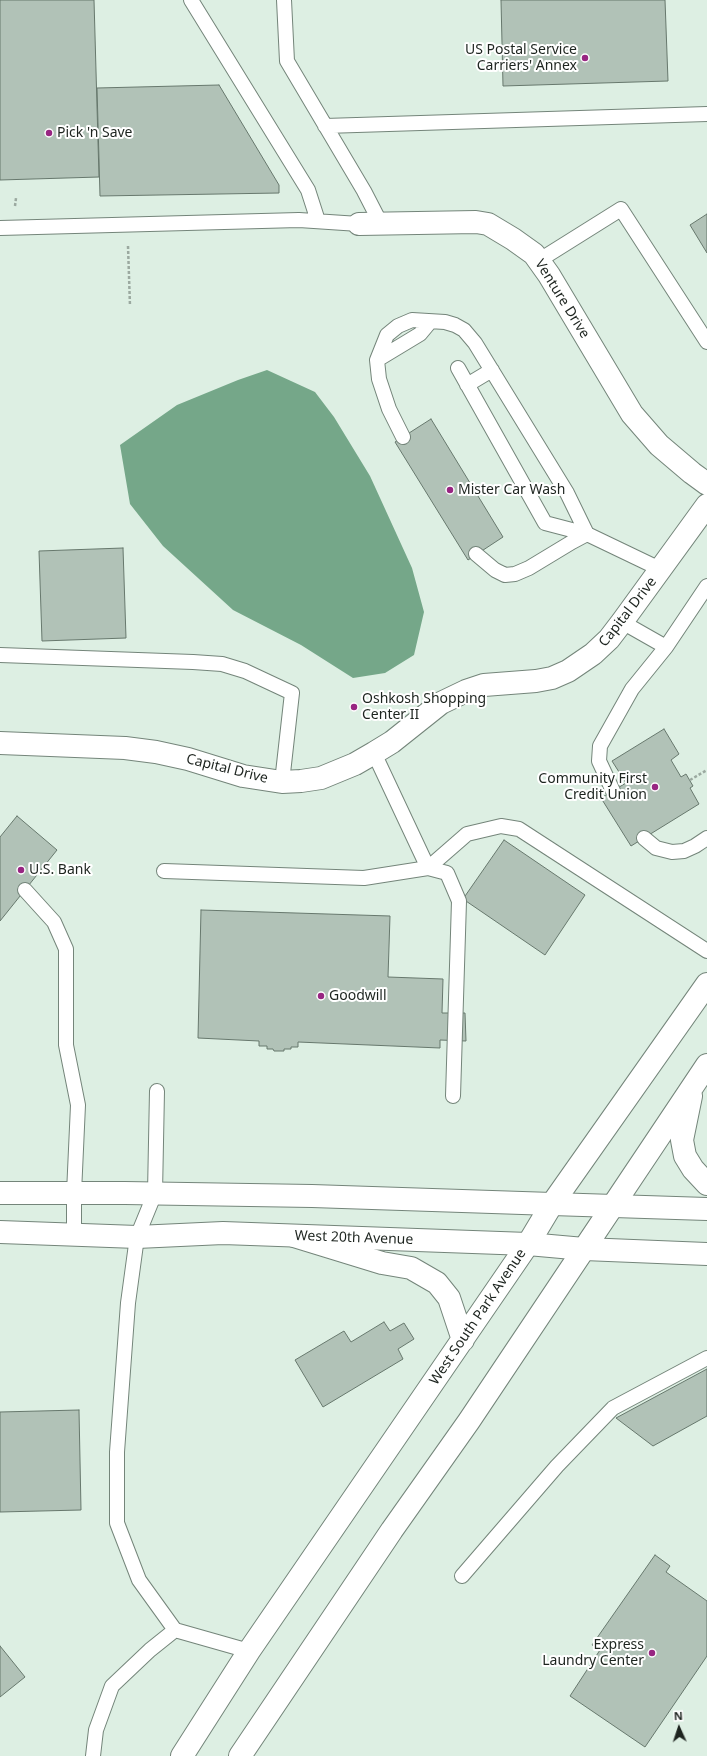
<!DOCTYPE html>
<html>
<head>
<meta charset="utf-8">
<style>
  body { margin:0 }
  #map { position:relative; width:707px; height:1756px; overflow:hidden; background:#ddefe3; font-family:"Noto Sans",sans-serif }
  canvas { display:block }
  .north { position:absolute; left:659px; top:1708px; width:40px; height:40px; -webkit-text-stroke:3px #fff; paint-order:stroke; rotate:357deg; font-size:11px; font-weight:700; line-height:16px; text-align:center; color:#1d241f }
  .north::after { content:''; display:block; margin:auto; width:14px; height:18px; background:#1d241f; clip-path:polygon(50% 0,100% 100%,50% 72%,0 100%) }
</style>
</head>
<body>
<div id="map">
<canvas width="707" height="1756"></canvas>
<div class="north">N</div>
</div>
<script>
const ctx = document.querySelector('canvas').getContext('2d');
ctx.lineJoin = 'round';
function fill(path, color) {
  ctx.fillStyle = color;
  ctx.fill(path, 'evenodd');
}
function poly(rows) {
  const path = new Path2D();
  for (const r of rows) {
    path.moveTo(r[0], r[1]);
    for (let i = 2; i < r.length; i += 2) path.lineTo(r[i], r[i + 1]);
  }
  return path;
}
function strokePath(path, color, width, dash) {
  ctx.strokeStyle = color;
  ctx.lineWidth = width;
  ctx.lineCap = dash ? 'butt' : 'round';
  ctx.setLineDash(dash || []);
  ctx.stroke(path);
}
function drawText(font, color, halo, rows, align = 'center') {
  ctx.font = font + ' "Noto Sans",sans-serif';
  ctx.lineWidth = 4;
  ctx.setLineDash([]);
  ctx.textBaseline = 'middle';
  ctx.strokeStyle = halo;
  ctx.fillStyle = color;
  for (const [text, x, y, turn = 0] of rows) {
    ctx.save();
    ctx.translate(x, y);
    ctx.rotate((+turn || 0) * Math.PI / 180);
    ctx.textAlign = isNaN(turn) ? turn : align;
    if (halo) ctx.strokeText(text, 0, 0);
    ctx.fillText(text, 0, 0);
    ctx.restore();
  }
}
fill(poly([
  [267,370,315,392,334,417,370,476,412,568,424,612,414,655,385,673,353,678,301,645,233,610,163,546,130,504,120,445,177,405,238,380]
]), '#75a789');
const building = poly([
  [0,0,94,0,99,177,0,180,0,0],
  [501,0,665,0,668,81,503,86,501,0],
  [219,85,279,185,279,193,100,196,97,88,219,85],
  [707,214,707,253,690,225,707,214],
  [431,419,503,537,468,560,395,442,431,419],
  [123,548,126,638,42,641,39,551,123,548],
  [664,729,679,754,671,760,681,777,686,774,693,786,690,788,699,804,631,846,601,798,626,783,612,761,664,729],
  [17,816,57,850,0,921,0,837,17,816],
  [504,840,585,895,545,955,463,899,504,840],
  [201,910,390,916,388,977,443,979,442,1013,465,1013,466,1041,440,1040,440,1048,298,1042,298,1047,291,1047,291,1049,284,1049,284,1051,274,1051,273,1049,267,1049,267,1046,259,1046,259,1041,198,1038,201,910],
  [384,1322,390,1331,404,1323,414,1339,398,1349,403,1359,323,1407,295,1360,344,1331,351,1342,384,1322],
  [707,1369,707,1416,653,1446,616,1418,707,1369],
  [79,1410,81,1510,0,1512,0,1412,79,1410],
  [655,1555,670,1566,666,1572,707,1601,707,1656,645,1747,570,1696,600,1650,592,1645,655,1555],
  [0,1646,25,1677,0,1697,0,1646]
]);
fill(building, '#b1c2b7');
strokePath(building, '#67786d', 1);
const service = poly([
  [191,0,308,190,318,221],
  [284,0,287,61,364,191,381,224],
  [325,126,707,114],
  [0,228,299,220,359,224],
  [538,261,621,209,707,342],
  [377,360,420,334,430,322],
  [458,368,545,523,587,534,660,569],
  [467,385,492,370],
  [403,437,389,409,379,379,377,360,387,335,398,326,412,320,445,322,455,325,464,330,475,343,567,493,587,534,572,542,529,568,515,574,505,575,495,570,476,554],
  [622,622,666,647,707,586],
  [0,655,193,662,222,664,245,671,292,693,282,782],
  [613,791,599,761,600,746,632,689,666,647],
  [644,838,656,848,672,852,684,851,695,846,707,838],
  [428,868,467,834,501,826,519,829,707,951],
  [428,868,447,873,459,901,453,1096],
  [164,871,364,878,428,868,374,753],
  [25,890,54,922,66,949,66,1045,78,1105,74,1193,74,1235],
  [157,1091,155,1193,137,1237,128,1303,117,1452,117,1523,139,1580,175,1630],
  [462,1576,557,1466,613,1408,707,1358],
  [93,1756,96,1730,112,1686,150,1650,175,1630,249,1651]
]);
const minor = poly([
  [359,224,476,222,488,224,513,239,534,254,549,275,632,414,659,445,692,473,707,484],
  [0,743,125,748,156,752,188,759,243,776,282,782,301,781,321,778,355,764,374,753,392,742,441,703,466,691,484,685,536,681,552,678,568,671,593,654,609,639,622,622,707,505]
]);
const tertiary = poly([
  [0,1193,125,1193,312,1196,552,1204],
  [0,1232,137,1237,223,1233,528,1244]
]);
const secondary = poly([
  [552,1204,707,1209],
  [528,1244,584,1249,707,1254]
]);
const primary = poly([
  [691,1096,682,1140,685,1156,693,1169,707,1184],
  [294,1236,382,1263,411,1268,437,1283,449,1298,463,1340],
  [182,1756,249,1651,528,1244,552,1204,707,984],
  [240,1756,392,1530,469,1421,707,1065]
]);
strokePath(service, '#74857a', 16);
strokePath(minor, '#74857a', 24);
strokePath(tertiary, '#74857a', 24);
strokePath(secondary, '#74857a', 24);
strokePath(primary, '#74857a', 24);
strokePath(poly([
  [15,206,16,198],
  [128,246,130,306],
  [690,780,707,770]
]), '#9ba9a0', 2.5, [3, 2]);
strokePath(service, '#fff', 14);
strokePath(minor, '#fff', 22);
strokePath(tertiary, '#fff', 22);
strokePath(secondary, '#fff', 22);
strokePath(primary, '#fff', 22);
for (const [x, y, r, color] of [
  [585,58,4,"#982582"],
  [49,133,4,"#982582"],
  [450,490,4,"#982582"],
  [354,707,4,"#982582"],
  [655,787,4,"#982582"],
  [21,870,4,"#982582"],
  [321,996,4,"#982582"],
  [652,1653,4,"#982582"]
]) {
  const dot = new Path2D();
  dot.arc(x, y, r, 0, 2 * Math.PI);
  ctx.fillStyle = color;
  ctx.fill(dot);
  strokePath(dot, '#fff', 1.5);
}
drawText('14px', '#1d241f', '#fff', [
  ["US Postal Service",577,50,"right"],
  ["Carriers' Annex",577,66,"right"],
  ["Pick 'n Save",57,133],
  ["Mister Car Wash",458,490],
  ["Oshkosh Shopping",362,699],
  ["Center II",362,715],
  ["Community First",647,779,"right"],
  ["Credit Union",647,795,"right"],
  ["U.S. Bank",29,870],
  ["Goodwill",329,996],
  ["Express",644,1645,"right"],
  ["Laundry Center",644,1661,"right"]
], 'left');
drawText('14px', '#1d241f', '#fff', [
  ["Venture Drive",562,299,58],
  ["Capital Drive",628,612,-52],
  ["Capital Drive",227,769,14],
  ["West 20th Avenue",354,1238,2],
  ["West South Park Avenue",478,1317,-56]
]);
</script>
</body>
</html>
